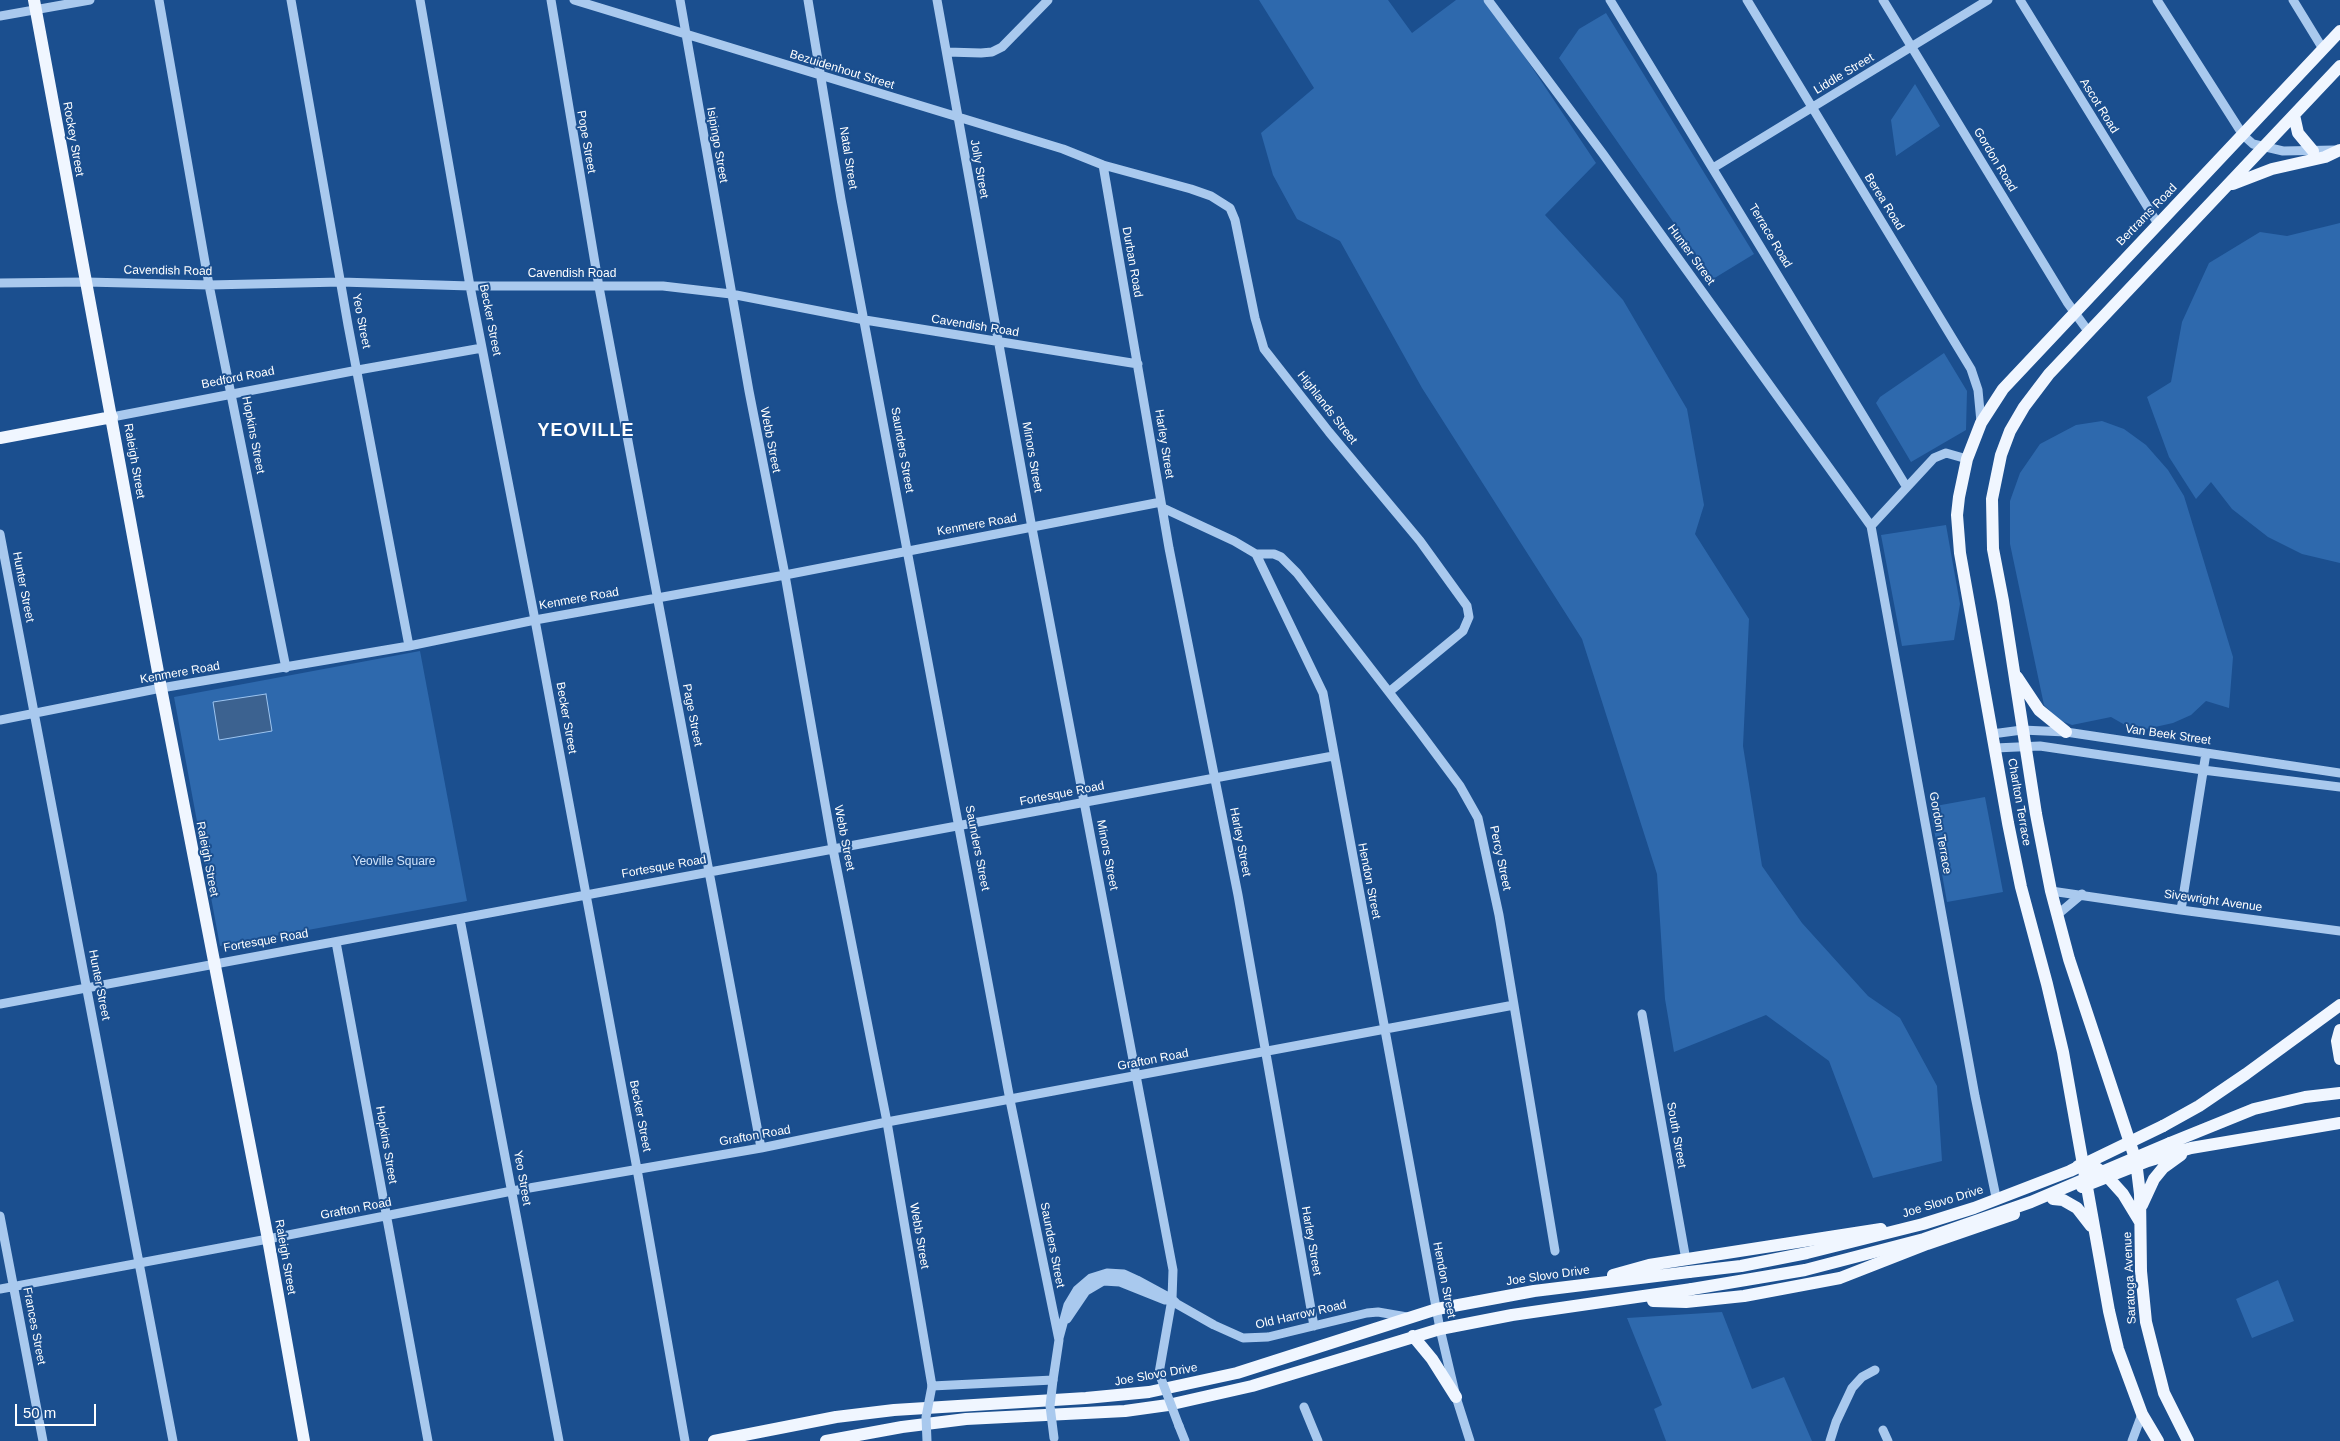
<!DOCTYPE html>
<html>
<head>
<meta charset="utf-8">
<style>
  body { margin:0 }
  #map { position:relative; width:2340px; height:1441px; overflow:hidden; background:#1b4f8f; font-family:Helvetica,sans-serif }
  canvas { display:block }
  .scale { position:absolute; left:15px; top:1404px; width:81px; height:22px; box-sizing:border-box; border:2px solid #fff; border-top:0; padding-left:6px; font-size:15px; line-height:18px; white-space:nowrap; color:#fff; -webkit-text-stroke:4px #1b4f8f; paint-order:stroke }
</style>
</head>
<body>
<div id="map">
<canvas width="2340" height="1441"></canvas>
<div class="scale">50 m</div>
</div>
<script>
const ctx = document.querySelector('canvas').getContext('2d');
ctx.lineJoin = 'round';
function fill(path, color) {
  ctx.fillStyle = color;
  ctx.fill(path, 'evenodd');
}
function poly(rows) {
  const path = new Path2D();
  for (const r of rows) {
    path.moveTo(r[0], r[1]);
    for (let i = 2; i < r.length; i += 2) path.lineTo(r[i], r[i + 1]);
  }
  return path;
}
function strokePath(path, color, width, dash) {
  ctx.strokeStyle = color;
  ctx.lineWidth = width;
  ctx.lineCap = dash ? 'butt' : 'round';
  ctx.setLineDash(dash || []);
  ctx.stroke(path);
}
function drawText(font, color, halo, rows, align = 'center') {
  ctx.font = font + ' Helvetica,sans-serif';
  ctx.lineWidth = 4;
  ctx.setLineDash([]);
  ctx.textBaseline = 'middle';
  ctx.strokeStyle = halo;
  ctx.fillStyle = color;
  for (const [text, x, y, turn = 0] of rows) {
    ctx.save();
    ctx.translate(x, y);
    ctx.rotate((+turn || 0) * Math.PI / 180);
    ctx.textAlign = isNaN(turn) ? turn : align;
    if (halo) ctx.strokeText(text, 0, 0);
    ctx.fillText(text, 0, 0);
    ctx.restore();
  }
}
fill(poly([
  [1259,0,1388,0,1412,33,1456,0,1483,0,1519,48,1596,163,1545,215,1623,300,1687,409,1704,505,1695,534,1749,619,1743,746,1762,866,1802,923,1868,996,1900,1018,1937,1086,1942,1161,1873,1178,1829,1061,1766,1015,1674,1052,1665,999,1657,874,1582,639,1422,388,1340,241,1297,219,1273,175,1261,133,1314,88],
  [1606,13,1754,254,1713,279,1559,58,1579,29],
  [1915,84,1940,126,1896,156,1891,120],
  [2340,223,2340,563,2302,554,2268,537,2232,509,2211,482,2196,499,2169,457,2147,397,2171,382,2182,322,2209,263,2260,232,2287,236],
  [1944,353,1967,391,1966,430,1911,462,1876,403,1880,397],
  [2102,421,2124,429,2146,445,2168,470,2184,496,2233,657,2229,708,2206,701,2191,715,2173,723,2146,729,2125,725,2111,717,2072,725,2059,720,2044,705,2010,544,2010,501,2020,473,2040,444,2076,425],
  [1946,525,1960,604,1954,640,1902,646,1881,535],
  [420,651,467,901,220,946,174,697],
  [1985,797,2003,892,1947,902,1930,807],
  [2278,1280,2294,1321,2252,1338,2236,1299],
  [1722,1312,1752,1389,1784,1377,1812,1441,1666,1441,1654,1409,1662,1405,1627,1318]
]), '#2e69ad');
const water = poly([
  [266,694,272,731,219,740,213,702,266,694]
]);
fill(water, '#3c6290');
strokePath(water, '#9cc4f0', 1);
strokePath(poly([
  [159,0,209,285,286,668],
  [291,0,348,325,409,646],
  [420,0,470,286,535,620,637,1169,685,1441],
  [551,0,599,287,761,1148],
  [574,0,1063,149,1103,165,1191,189,1211,196,1230,208,1235,220,1255,318,1264,349,1329,432,1420,541,1467,606,1469,617,1463,631,1389,692],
  [680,0,749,391,785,575,833,849,887,1122,932,1386,1053,1380,1059,1340,1010,1100,907,550,841,199,808,0],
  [937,0,1032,528,1173,1270,1172,1299,1159,1373],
  [1488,0,1603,154,1871,526],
  [1610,0,1906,486],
  [1747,0,1971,369,1978,390,1981,422],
  [1883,0,2067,302,2088,331],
  [2020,0,2158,224],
  [2157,0,2243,135,2253,144,2283,151,2335,150],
  [2293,0,2323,49],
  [0,16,90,0],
  [947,52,981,53,992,52,1002,47,1048,0],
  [1103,165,1169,548,1238,895,1314,1326],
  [1713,168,1988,0],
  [0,283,86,282,209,285,341,282,470,286,663,286,731,294,865,320,1138,364],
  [112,417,358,370,482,348],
  [1967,459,1946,453,1934,458,1871,526,1975,1096,1996,1197],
  [1163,508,1234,541,1256,554,1323,693,1440,1329,1456,1397,1470,1441],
  [0,534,173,1441],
  [1256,554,1274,554,1281,557,1297,573,1419,731,1460,786,1478,818,1499,915,1555,1251],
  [0,720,161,688,409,646,535,620,785,575,1161,502],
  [1992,734,2022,730,2066,732,2340,773],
  [1995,748,2040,746,2203,770,2340,787],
  [2051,891,2181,910,2340,931],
  [2181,910,2206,753],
  [2057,915,2082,894],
  [460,919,559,1441],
  [336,942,428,1441],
  [0,1004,1333,756],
  [1642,1014,1686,1260],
  [0,1216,43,1441],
  [0,1289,268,1239,512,1191,761,1148,887,1122,1514,1005],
  [1067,1319,1086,1291,1103,1281,1120,1282,1165,1300],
  [1059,1338,1068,1305,1077,1290,1091,1278,1107,1273,1124,1274,1137,1280,1172,1299,1177,1304,1214,1325,1243,1338,1268,1337,1367,1313,1378,1312,1407,1317],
  [1304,1407,1318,1441],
  [1179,1426,1185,1441],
  [1883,1430,1888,1441],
  [1830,1441,1836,1422,1852,1388,1862,1377,1875,1370],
  [2132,1441,2142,1414]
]), '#a9c9ee', 9);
strokePath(poly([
  [34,0,161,688,268,1239,304,1441],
  [2294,115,2298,133,2313,151],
  [2233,184,2272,169,2325,157,2340,150],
  [0,438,112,417],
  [2017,677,2039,710,2066,732],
  [2340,1030,2337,1041,2340,1059],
  [2163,1126,2199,1106,2246,1074,2340,1005],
  [2170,1143,2254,1109,2305,1097,2340,1093],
  [2078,1166,2083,1164,2095,1167,2105,1174,2123,1194,2140,1222],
  [2082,1187,2148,1161,2191,1148,2340,1123],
  [2053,1199,2063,1200,2077,1208,2091,1226],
  [2142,1205,2154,1179,2163,1168,2181,1155],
  [1613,1275,1649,1265,1881,1229],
  [1653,1301,1686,1302,1744,1296,1840,1278,1927,1244,2014,1214],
  [1413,1336,1432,1359,1456,1397],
  [714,1441,836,1417,894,1410,1086,1398,1149,1392,1237,1373,1437,1309,1534,1291,1689,1272],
  [826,1441,902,1427,966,1419,1125,1411,1168,1405,1252,1386,1440,1329,1512,1315,1692,1289],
  [2158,1441,2142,1414,2118,1349,2109,1311,2063,1052,2047,984,2021,887,2008,823,1960,553,1957,515,1959,497,1967,459,1981,423,2003,389,2340,31],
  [2188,1441,2164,1393,2146,1322,2141,1271,2140,1194,2136,1161,2069,959,2051,891,2036,814,2003,601,1993,549,1992,499,2001,455,2010,431,2024,407,2049,374,2340,66]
]), '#f0f6ff', 12);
strokePath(poly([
  [1159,1373,1179,1426],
  [1053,1380,1050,1406,1054,1438],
  [927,1441,926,1417,932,1386]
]), '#a9c9ee', 9);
strokePath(poly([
  [1689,1272,1741,1266,1807,1253,1923,1224,1974,1208,2070,1171,2163,1126],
  [1692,1289,1805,1270,1924,1239,2031,1202,2170,1143]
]), '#f0f6ff', 12);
drawText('12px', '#fff', '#1b4f8f', [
  ["Bezuidenhout Street",842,70,17],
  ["Liddle Street",1844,74,-31],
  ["Ascot Road",2099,106,58],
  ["Rockey Street",73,139,80],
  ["Pope Street",586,142,80],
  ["Isipingo Street",717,145,80],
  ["Natal Street",848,158,81],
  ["Gordon Road",1995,160,59],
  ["Jolly Street",979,169,80],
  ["Berea Road",1884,202,58],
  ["Bertrams Road",2147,215,-46],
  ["Terrace Road",1770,236,59],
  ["Hunter Street",1691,255,54],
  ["Durban Road",1132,262,80],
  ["Cavendish Road",168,271,1],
  ["Cavendish Road",572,274],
  ["Becker Street",490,320,79],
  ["Yeo Street",361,321,79],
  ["Cavendish Road",975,326,9],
  ["Bedford Road",238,378,-11],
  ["Highlands Street",1327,408,52],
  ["Hopkins Street",253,435,79],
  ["Webb Street",770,440,79],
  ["Harley Street",1164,444,81],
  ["Saunders Street",902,450,80],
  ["Minors Street",1032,457,80],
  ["Raleigh Street",134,461,80],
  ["Kenmere Road",977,525,-10],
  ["Hunter Street",23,587,79],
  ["Kenmere Road",579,599,-10],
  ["Kenmere Road",180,673,-10],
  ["Page Street",692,715,79],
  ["Becker Street",566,718,80],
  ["Van Beek Street",2168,735,8],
  ["Fortesque Road",1062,794,-11],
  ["Charlton Terrace",2019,802,80],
  ["Gordon Terrace",1940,833,80],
  ["Webb Street",844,838,79],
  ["Harley Street",1240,842,79],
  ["Saunders Street",977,848,79],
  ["Minors Street",1107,855,79],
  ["Percy Street",1500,858,78],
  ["Raleigh Street",207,859,79],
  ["Fortesque Road",664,867,-10],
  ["Hendon Street",1369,881,79],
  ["Sivewright Avenue",2213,901,8],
  ["Fortesque Road",266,941,-10],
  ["Hunter Street",99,985,79],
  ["Grafton Road",1153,1060,-11],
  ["Becker Street",640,1116,79],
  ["South Street",1676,1135,80],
  ["Grafton Road",755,1136,-10],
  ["Hopkins Street",386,1145,80],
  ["Yeo Street",522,1178,80],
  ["Joe Slovo Drive",1943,1202,-17],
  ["Grafton Road",356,1209,-11],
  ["Webb Street",919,1236,80],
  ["Harley Street",1311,1241,80],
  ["Saunders Street",1052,1245,79],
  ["Raleigh Street",285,1257,80],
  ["Joe Slovo Drive",1548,1276,-8],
  ["Saratoga Avenue",2130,1278,-93],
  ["Hendon Street",1444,1280,79],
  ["Old Harrow Road",1301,1315,-13],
  ["Frances Street",34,1326,79],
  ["Joe Slovo Drive",1156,1375,-10]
]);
drawText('12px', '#cfe3fa', '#1b4f8f', [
  ["Yeoville Square",394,862]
]);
ctx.letterSpacing = '1px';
drawText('bold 18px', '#fff', '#1b4f8f', [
  ["YEOVILLE",586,431]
]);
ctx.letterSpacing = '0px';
</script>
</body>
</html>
